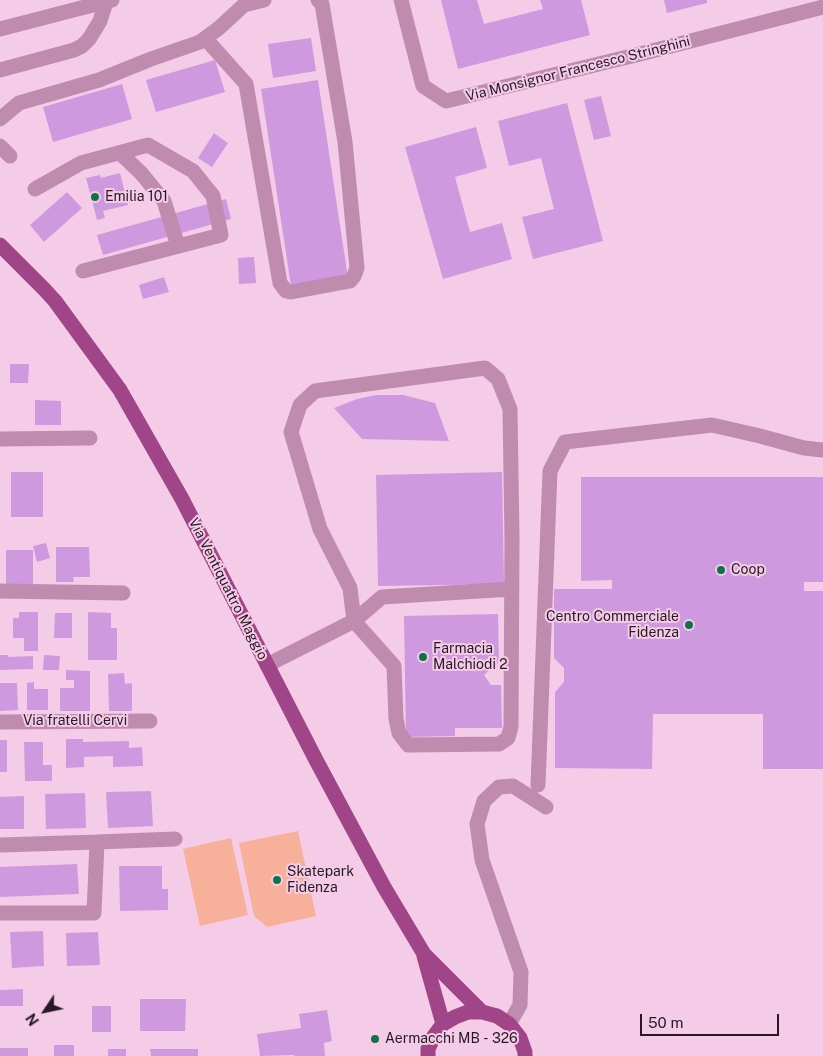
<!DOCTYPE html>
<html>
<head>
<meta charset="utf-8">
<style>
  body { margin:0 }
  #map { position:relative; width:823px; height:1056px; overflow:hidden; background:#f4cce7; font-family:"Public Sans",sans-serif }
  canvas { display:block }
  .north { position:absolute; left:20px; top:986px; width:50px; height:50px; -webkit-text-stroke:4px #f4cce7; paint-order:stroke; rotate:236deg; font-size:14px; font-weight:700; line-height:20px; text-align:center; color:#271923 }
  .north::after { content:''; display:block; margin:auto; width:18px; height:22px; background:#271923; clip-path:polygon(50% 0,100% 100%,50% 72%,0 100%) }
  .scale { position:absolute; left:640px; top:1014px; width:139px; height:22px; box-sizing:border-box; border:2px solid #271923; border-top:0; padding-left:6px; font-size:15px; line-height:18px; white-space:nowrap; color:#271923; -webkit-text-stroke:4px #f4cce7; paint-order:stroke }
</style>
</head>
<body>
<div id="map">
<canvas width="823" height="1056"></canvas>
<div class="north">N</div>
<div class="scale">50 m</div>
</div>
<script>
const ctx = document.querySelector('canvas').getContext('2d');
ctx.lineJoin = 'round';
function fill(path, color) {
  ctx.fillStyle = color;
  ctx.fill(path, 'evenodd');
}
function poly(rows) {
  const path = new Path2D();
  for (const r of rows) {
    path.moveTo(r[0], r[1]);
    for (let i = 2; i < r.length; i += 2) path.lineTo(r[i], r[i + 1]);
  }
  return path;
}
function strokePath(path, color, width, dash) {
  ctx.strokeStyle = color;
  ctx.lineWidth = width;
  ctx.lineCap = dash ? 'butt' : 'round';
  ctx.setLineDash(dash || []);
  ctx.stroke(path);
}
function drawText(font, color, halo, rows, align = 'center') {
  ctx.font = font + ' "Public Sans",sans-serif';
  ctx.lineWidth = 4;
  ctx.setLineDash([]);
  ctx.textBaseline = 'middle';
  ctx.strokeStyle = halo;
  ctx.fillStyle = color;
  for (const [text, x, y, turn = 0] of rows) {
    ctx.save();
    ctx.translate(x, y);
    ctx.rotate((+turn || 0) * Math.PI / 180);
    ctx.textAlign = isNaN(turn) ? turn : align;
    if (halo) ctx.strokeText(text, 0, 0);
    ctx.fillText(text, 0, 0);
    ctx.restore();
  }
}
fill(poly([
  [298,831,316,916,267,927,254,916,239,843],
  [231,838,248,915,200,926,183,849]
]), '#f7b19b');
fill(poly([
  [441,0,477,0,484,24,543,9,540,0,581,0,590,35,458,69],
  [664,0,707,0,707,3,667,13],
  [311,38,316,71,273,78,268,44],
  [215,60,225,92,156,112,146,80],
  [318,80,348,278,291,286,261,89],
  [122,84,132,119,53,142,43,107],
  [601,96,611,136,594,140,584,100],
  [567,103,603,241,533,259,522,217,554,209,541,158,509,166,498,121],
  [476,127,487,168,455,177,470,232,502,223,512,259,443,279,405,147],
  [214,133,228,143,212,167,198,158],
  [120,173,128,205,103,211,105,218,97,220,86,178,100,175,101,178],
  [67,192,82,208,44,242,30,225],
  [226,199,231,219,103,255,97,235],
  [254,257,256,283,239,284,238,258],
  [164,277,169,292,143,299,139,285],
  [10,364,29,364,28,383,10,383],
  [376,395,403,395,435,403,449,441,362,439,334,408,357,399],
  [35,400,61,401,61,425,35,425],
  [11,472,43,472,43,517,11,517],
  [502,472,504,584,378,586,376,475],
  [581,477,823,477,823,582,804,582,804,591,823,591,823,769,763,769,763,714,653,714,652,769,555,768,555,692,564,682,564,668,554,658,554,589,612,589,612,580,581,581],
  [46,543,50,558,37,562,33,546],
  [56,547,89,547,90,577,73,577,74,582,56,582],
  [6,550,33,550,33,584,6,584],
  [19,612,38,612,38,651,24,651,24,638,13,638,13,618,19,618],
  [88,612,111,613,111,628,117,628,117,660,88,660],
  [55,613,72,613,72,638,54,638],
  [498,614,499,662,484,675,491,685,501,685,502,728,455,728,455,736,406,737,404,616],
  [0,655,8,655,8,657,33,656,33,669,0,670],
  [44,655,60,656,59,670,43,670],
  [66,670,90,671,90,711,60,711,60,688,74,688,74,680,66,680],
  [124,673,125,684,132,683,132,711,109,711,108,674],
  [34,682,34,689,48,689,48,710,27,710,27,683],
  [0,683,17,683,18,710,0,711],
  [66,739,83,739,83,742,129,741,129,748,142,747,143,766,113,767,113,756,84,757,84,767,66,768],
  [0,740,7,740,7,772,0,772],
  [24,742,43,742,43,765,52,765,52,781,25,781],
  [151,791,153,826,108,828,106,792],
  [85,793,86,828,46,829,45,794],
  [24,796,24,829,0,829,0,797],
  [77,864,79,894,0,897,0,867],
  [119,866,162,866,162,889,168,889,168,910,120,911],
  [43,931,44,966,12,968,10,932],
  [98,932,100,965,67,966,66,933],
  [23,989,23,1006,0,1006,0,990],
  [140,999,186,999,185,1031,140,1031],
  [92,1006,111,1006,111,1032,92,1032],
  [327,1010,332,1041,324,1043,325,1056,294,1056,294,1055,260,1056,257,1034,301,1028,299,1014],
  [54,1045,74,1045,74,1056,54,1056],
  [0,1048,28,1048,28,1056,0,1056],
  [108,1049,126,1049,126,1056,108,1056],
  [150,1049,198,1049,198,1056,151,1056]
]), '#cf99df');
strokePath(poly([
  [401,0,423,86,446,101,640,54,823,7],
  [0,29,112,0],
  [205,38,246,84,280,283,286,291,291,292,350,281,354,276,357,268,345,142,322,4,318,0],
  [0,70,74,50,82,46,89,39,100,21,106,2],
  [0,119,19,103,99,80,151,59,200,42,219,28,244,5,264,0],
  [0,146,10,156],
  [120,153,141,173,164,201,178,246],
  [35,189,81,163,148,145,193,171,213,196,221,235,83,271],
  [485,368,498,379,510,409,512,539,511,727,508,738,499,744,408,745,399,733,396,719,394,666,354,621,350,588,320,529,291,432,300,405,315,391,485,368],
  [0,439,90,438],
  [0,591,123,593],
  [267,665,354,621,382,597,512,589],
  [0,722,150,721],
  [538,785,550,471,565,442,712,425,760,436,804,448,823,450],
  [97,842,175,839],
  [0,845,97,842,94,913,0,913],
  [509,1024,520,1005,521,972,482,860,477,824,484,801,499,787,513,786,546,807]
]), '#bf8caf', 15);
strokePath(poly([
  [0,245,44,289,55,301,120,390,182,499,316,760,384,887,424,954,482,1012],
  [424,956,443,1024],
  [428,1056,428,1049,434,1036,443,1024,455,1017,468,1012,482,1012,497,1016,509,1024,520,1038,525,1052,525,1056]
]), '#a14589', 15);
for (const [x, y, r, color] of [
  [95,197,5,"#117248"],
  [721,570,5,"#117248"],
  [689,625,5,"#117248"],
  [423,657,5,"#117248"],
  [277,880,5,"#117248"],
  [375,1039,5,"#117248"]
]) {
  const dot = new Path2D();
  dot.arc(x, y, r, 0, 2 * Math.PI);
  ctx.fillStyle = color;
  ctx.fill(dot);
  strokePath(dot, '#f4cce7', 2);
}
drawText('14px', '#271923', '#f4cce7', [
  ["Via Monsignor Francesco Stringhini",578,69,-14],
  ["Via Ventiquattro Maggio",228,589,63],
  ["Via fratelli Cervi",75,721]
]);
drawText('14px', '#271923', '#f4cce7', [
  ["Emilia 101",105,197],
  ["Coop",731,570],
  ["Centro Commerciale",679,617,"right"],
  ["Fidenza",679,633,"right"],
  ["Farmacia",433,649],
  ["Malchiodi 2",433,665],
  ["Skatepark",287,872],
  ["Fidenza",287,888],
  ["Aermacchi MB - 326",385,1039]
], 'left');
</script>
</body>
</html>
